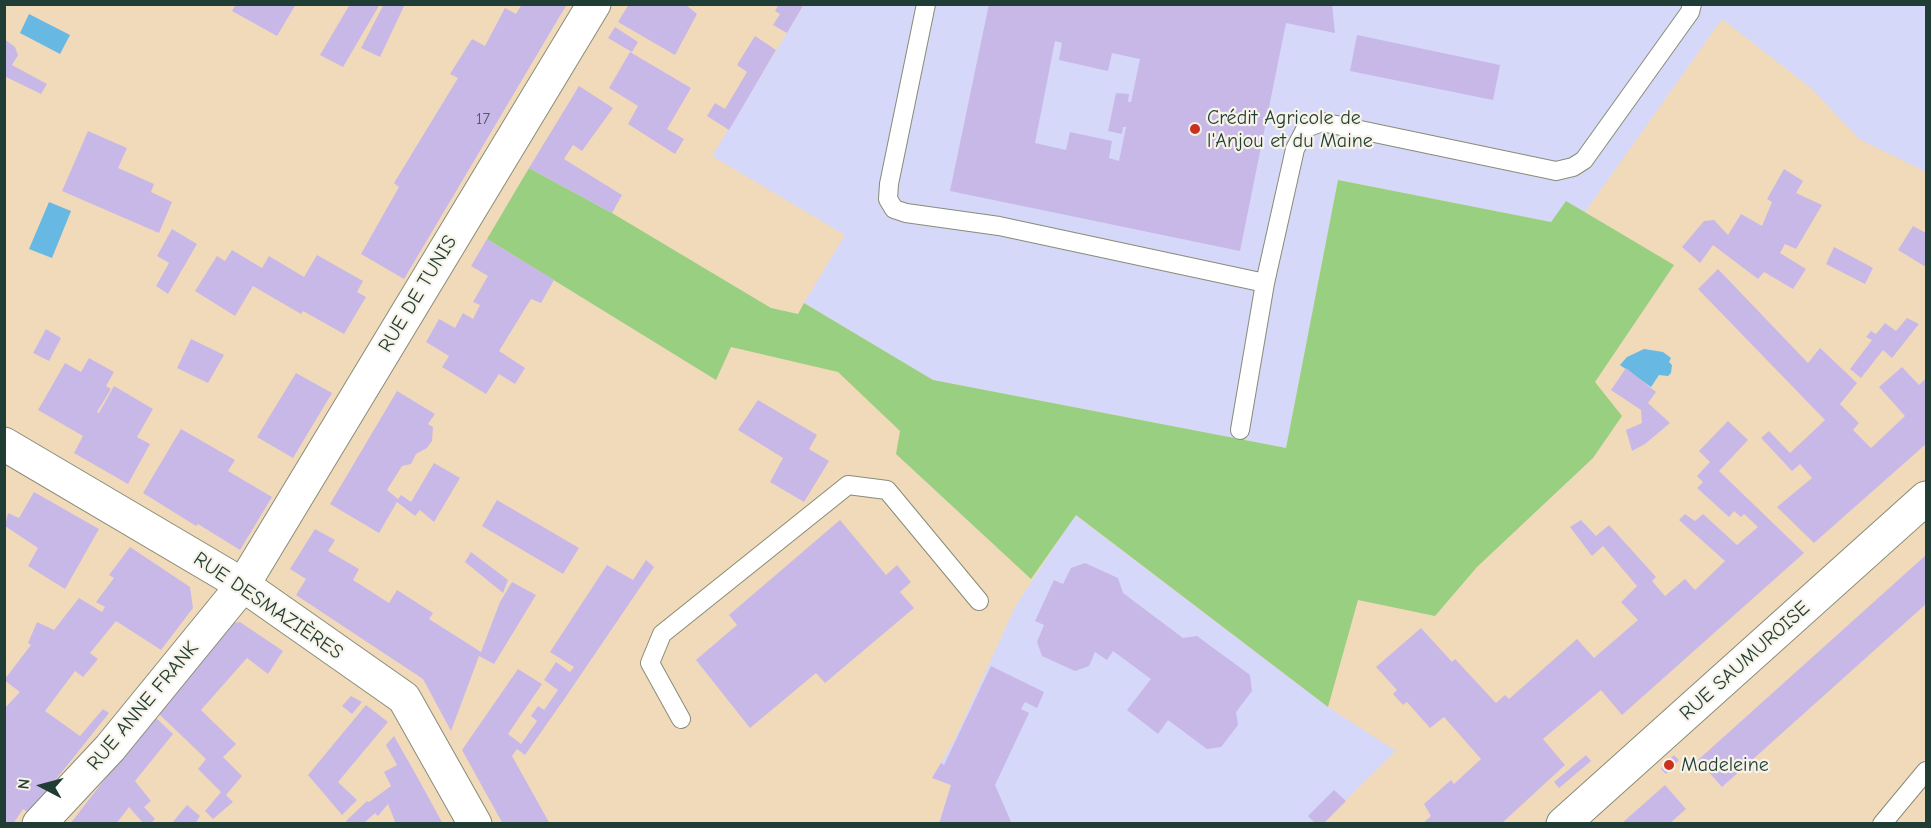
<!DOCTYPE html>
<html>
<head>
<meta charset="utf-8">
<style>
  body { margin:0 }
  #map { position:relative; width:1931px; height:828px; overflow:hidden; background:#f1daba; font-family:"Comic Neue",sans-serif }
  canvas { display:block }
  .frame { position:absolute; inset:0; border:6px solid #1f3d34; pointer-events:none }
  .north { position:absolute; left:12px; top:756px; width:60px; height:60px; -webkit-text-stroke:4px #f7f3e8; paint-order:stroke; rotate:276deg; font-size:16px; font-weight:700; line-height:24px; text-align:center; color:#1f3d34 }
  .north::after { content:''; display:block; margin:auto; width:21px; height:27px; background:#1f3d34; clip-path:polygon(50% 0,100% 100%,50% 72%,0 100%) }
</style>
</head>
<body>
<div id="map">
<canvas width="1931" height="828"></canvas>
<div class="frame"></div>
<div class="north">N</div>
</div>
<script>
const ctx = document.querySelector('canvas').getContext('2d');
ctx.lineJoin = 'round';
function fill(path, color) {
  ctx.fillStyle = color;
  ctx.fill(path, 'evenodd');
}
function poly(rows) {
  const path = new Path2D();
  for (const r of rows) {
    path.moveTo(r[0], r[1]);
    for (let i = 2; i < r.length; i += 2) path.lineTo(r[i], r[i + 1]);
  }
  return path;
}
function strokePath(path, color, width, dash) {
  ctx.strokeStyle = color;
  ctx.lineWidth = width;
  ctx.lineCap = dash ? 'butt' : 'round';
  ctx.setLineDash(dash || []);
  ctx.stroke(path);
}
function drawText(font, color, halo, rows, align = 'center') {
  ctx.font = font + ' "Comic Neue",sans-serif';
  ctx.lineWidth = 4.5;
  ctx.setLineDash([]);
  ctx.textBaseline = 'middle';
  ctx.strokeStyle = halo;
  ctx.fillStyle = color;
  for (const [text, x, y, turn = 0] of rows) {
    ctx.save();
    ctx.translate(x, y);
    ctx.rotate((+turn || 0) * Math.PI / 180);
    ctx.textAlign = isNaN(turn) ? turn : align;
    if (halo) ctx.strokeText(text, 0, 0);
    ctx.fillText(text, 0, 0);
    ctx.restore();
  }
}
fill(poly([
  [804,5,1926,5,1926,172,1859,139,1811,88,1722,19,1585,212,1566,201,1552,222,1338,180,1286,448,933,380,804,303,845,235,712,156],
  [1075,515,1328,707,1396,751,1323,823,939,823,951,785,932,778,955,739,1015,607]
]), '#d5d8f9');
fill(poly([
  [529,168,612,213,771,308,798,314,804,303,933,380,1286,448,1338,180,1551,222,1566,201,1674,265,1595,382,1622,416,1593,458,1477,567,1435,616,1358,600,1328,707,1076,515,1031,579,896,454,900,431,838,372,731,347,716,380,487,239]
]), '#98cf81');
fill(poly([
  [29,14,70,35,60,54,20,33],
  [49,202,71,211,52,258,29,249],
  [1644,349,1663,352,1671,358,1669,362,1672,365,1671,373,1668,376,1659,375,1651,387,1620,365,1627,357]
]), '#67b8e2');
fill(poly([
  [236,4,296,4,277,36,232,11],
  [350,4,380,4,343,67,320,55],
  [384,4,405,4,380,57,361,48],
  [522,4,567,4,404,279,361,254,399,187,394,183,458,78,450,74,472,39,485,46,505,8,516,14],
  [629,4,685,4,697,14,675,55,618,22],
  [779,4,804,4,787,33,773,25,780,14,775,11],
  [989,4,1332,4,1335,33,1286,23,1240,251,950,191],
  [1055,41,1062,43,1059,60,1108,71,1112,53,1140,59,1131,102,1128,102,1129,94,1116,93,1108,131,1122,134,1123,127,1126,127,1119,161,1109,158,1112,141,1070,132,1066,150,1035,143],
  [615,27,638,42,632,52,608,38],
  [1357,35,1500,65,1493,100,1350,71],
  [755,36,776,50,729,130,707,116,715,103,725,109,747,72,737,65],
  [4,39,15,47,18,55,12,65,47,84,41,94,4,76],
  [630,52,691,88,667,129,684,139,675,154,628,124,638,106,609,88],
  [579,86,613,108,582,151,573,145,564,159,622,195,612,213,529,168],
  [88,131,127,148,118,168,154,184,151,192,172,202,159,233,62,191],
  [1784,169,1803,181,1796,193,1822,205,1796,249,1785,244,1780,253,1806,269,1793,289,1764,272,1758,279,1713,245,1700,263,1682,247,1704,221,1714,220,1728,235,1741,214,1762,226,1772,202,1767,199],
  [1913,226,1926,233,1926,267,1898,250],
  [172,229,197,244,168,294,156,286,169,263,157,256],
  [487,239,554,280,541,303,531,299,499,351,525,368,515,384,499,374,486,394,442,367,449,356,426,342,439,319,455,328,463,313,473,319,480,305,473,302,488,276,471,266],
  [1834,247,1873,268,1865,284,1826,264],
  [232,250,262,268,269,256,304,277,317,255,363,281,357,292,366,297,344,334,303,311,301,314,253,286,235,316,195,291,217,256,225,261],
  [1718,269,1808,363,1820,348,1857,383,1840,404,1859,423,1853,430,1871,448,1905,416,1879,387,1902,367,1919,385,1926,378,1926,444,1814,543,1777,507,1812,478,1800,464,1792,471,1761,438,1769,431,1790,453,1825,420,1698,289],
  [1907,318,1919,324,1892,358,1883,350,1861,378,1850,369,1872,340,1866,337,1871,331,1876,334,1885,323,1896,331],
  [46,329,61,338,49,361,33,353],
  [191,339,224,355,208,383,177,368],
  [89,358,114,372,106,386,111,389,97,412,99,413,114,386,153,409,137,437,150,444,128,484,74,453,83,436,38,410,65,363,81,372],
  [1626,368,1656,392,1648,403,1670,423,1645,444,1632,451,1626,430,1642,423,1641,410,1611,390],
  [296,373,332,393,293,458,257,437],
  [397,391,435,414,428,424,433,427,432,441,427,448,416,454,411,464,402,466,387,490,398,499,401,495,411,502,434,463,460,478,434,522,420,510,415,516,397,502,379,533,330,504],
  [758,400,817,435,809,449,829,461,804,502,770,482,783,458,738,430],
  [1728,421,1748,440,1719,471,1804,553,1622,715,1601,690,1543,739,1565,765,1501,824,1422,824,1431,816,1424,804,1451,780,1454,784,1481,759,1444,717,1430,728,1407,702,1403,705,1393,694,1397,690,1376,667,1421,628,1452,662,1455,659,1496,703,1505,695,1509,699,1577,639,1594,658,1638,620,1621,602,1637,586,1603,546,1592,556,1570,527,1581,520,1596,536,1609,525,1656,577,1652,581,1665,596,1685,579,1695,590,1725,561,1679,520,1685,514,1695,521,1703,514,1737,545,1758,527,1744,514,1741,517,1734,511,1729,517,1697,488,1703,482,1697,476,1710,462,1699,451],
  [181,429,235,460,228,471,272,497,240,550,198,524,196,526,143,493],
  [34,492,99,529,65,589,28,566,38,548,5,526,8,513,19,518],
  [497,500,579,548,563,574,482,526],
  [840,520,886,575,897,565,911,582,900,592,914,608,825,683,816,673,750,728,696,660,737,625,729,615],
  [315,529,335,540,328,551,359,569,353,580,389,603,397,590,433,613,429,619,481,652,500,602,512,582,536,595,494,664,479,656,451,731,423,679,296,595,306,579,290,569],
  [130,547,190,587,193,608,161,650,116,621,90,653,98,659,83,677,75,671,45,711,80,736,103,709,109,713,29,813,23,809,13,824,4,824,4,709,20,692,4,680,31,645,28,643,37,622,54,630,79,598,102,612,105,607,96,602,114,578,109,575],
  [471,552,508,580,503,593,465,562],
  [1926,555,1926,604,1722,787,1698,760],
  [646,560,654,567,565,698,525,755,517,749,512,756,550,824,503,824,462,750,518,669,542,684,508,734,521,744,537,721,531,716,538,706,544,710,558,690,544,680,556,662,570,672,574,667,550,652,607,565,633,580],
  [1085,563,1118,578,1123,593,1183,638,1197,636,1250,675,1252,691,1236,712,1238,725,1221,747,1207,749,1168,720,1158,734,1127,710,1151,679,1113,651,1107,660,1095,652,1089,666,1075,671,1042,656,1037,642,1044,625,1035,621,1054,580,1063,584,1071,568],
  [240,622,283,651,268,674,247,658,201,710,236,744,223,757,242,776,226,795,233,802,213,819,205,811,221,792,198,769,206,759,157,712,234,623],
  [991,666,1044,692,1037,708,1025,702,1021,709,1029,713,995,785,1012,824,939,824,951,785,932,778,941,763,944,765],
  [351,696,362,702,352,714,342,706],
  [366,705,388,722,338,782,357,800,342,815,308,775],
  [154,716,173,734,135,781,151,801,144,807,155,819,150,824,144,824,129,807,116,824,70,824],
  [394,736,415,773,443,824,396,824,388,804,378,816,375,813,363,824,349,824,346,821,367,801,369,802,391,786,384,772,397,765,386,745],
  [1586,755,1591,761,1559,788,1554,782],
  [1674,755,1679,760,1666,774,1661,769],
  [1665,785,1686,809,1669,824,1621,824],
  [1334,790,1346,801,1323,824,1316,824,1308,816],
  [187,805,200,816,195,824,171,824]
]), '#c8b8e7');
const service = poly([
  [926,4,889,184,888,199,894,209,906,213,999,226,1265,283],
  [1240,430,1265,283,1295,149,1306,128,1322,122,1556,171,1573,167,1584,160,1690,12,1692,4],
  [681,719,650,663,662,634,848,485,887,490,979,601],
  [1882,824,1926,771]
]);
const minor = poly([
  [4,444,243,585,404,698,475,824],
  [39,824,110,748,243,585,594,4]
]);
const secondary = poly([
  [1563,824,1926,498]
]);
strokePath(service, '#888c77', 20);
strokePath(minor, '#888c77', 35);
strokePath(secondary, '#888c77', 35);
strokePath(service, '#fff', 18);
strokePath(minor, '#fff', 33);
strokePath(secondary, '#fff', 33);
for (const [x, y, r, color] of [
  [1195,129,6,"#c8321e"],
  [1669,765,6,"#c8321e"]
]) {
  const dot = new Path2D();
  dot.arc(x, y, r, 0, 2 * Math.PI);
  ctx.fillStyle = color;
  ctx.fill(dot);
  strokePath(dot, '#f7f3e8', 2);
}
drawText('16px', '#495c61', null, [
  ["17",483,119]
]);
drawText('20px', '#1f3d34', '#f7f3e8', [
  ["Crédit Agricole de",1207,118],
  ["l'Anjou et du Maine",1207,141],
  ["Madeleine",1681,765]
], 'left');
drawText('20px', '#1f3d34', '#f7f3e8', [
  ["RUE DE TUNIS",418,294,-59],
  ["RUE DESMAZIÈRES",268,606,34],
  ["RUE SAUMUROISE",1745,661,-42],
  ["RUE ANNE FRANK",143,706,-50]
]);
</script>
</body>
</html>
